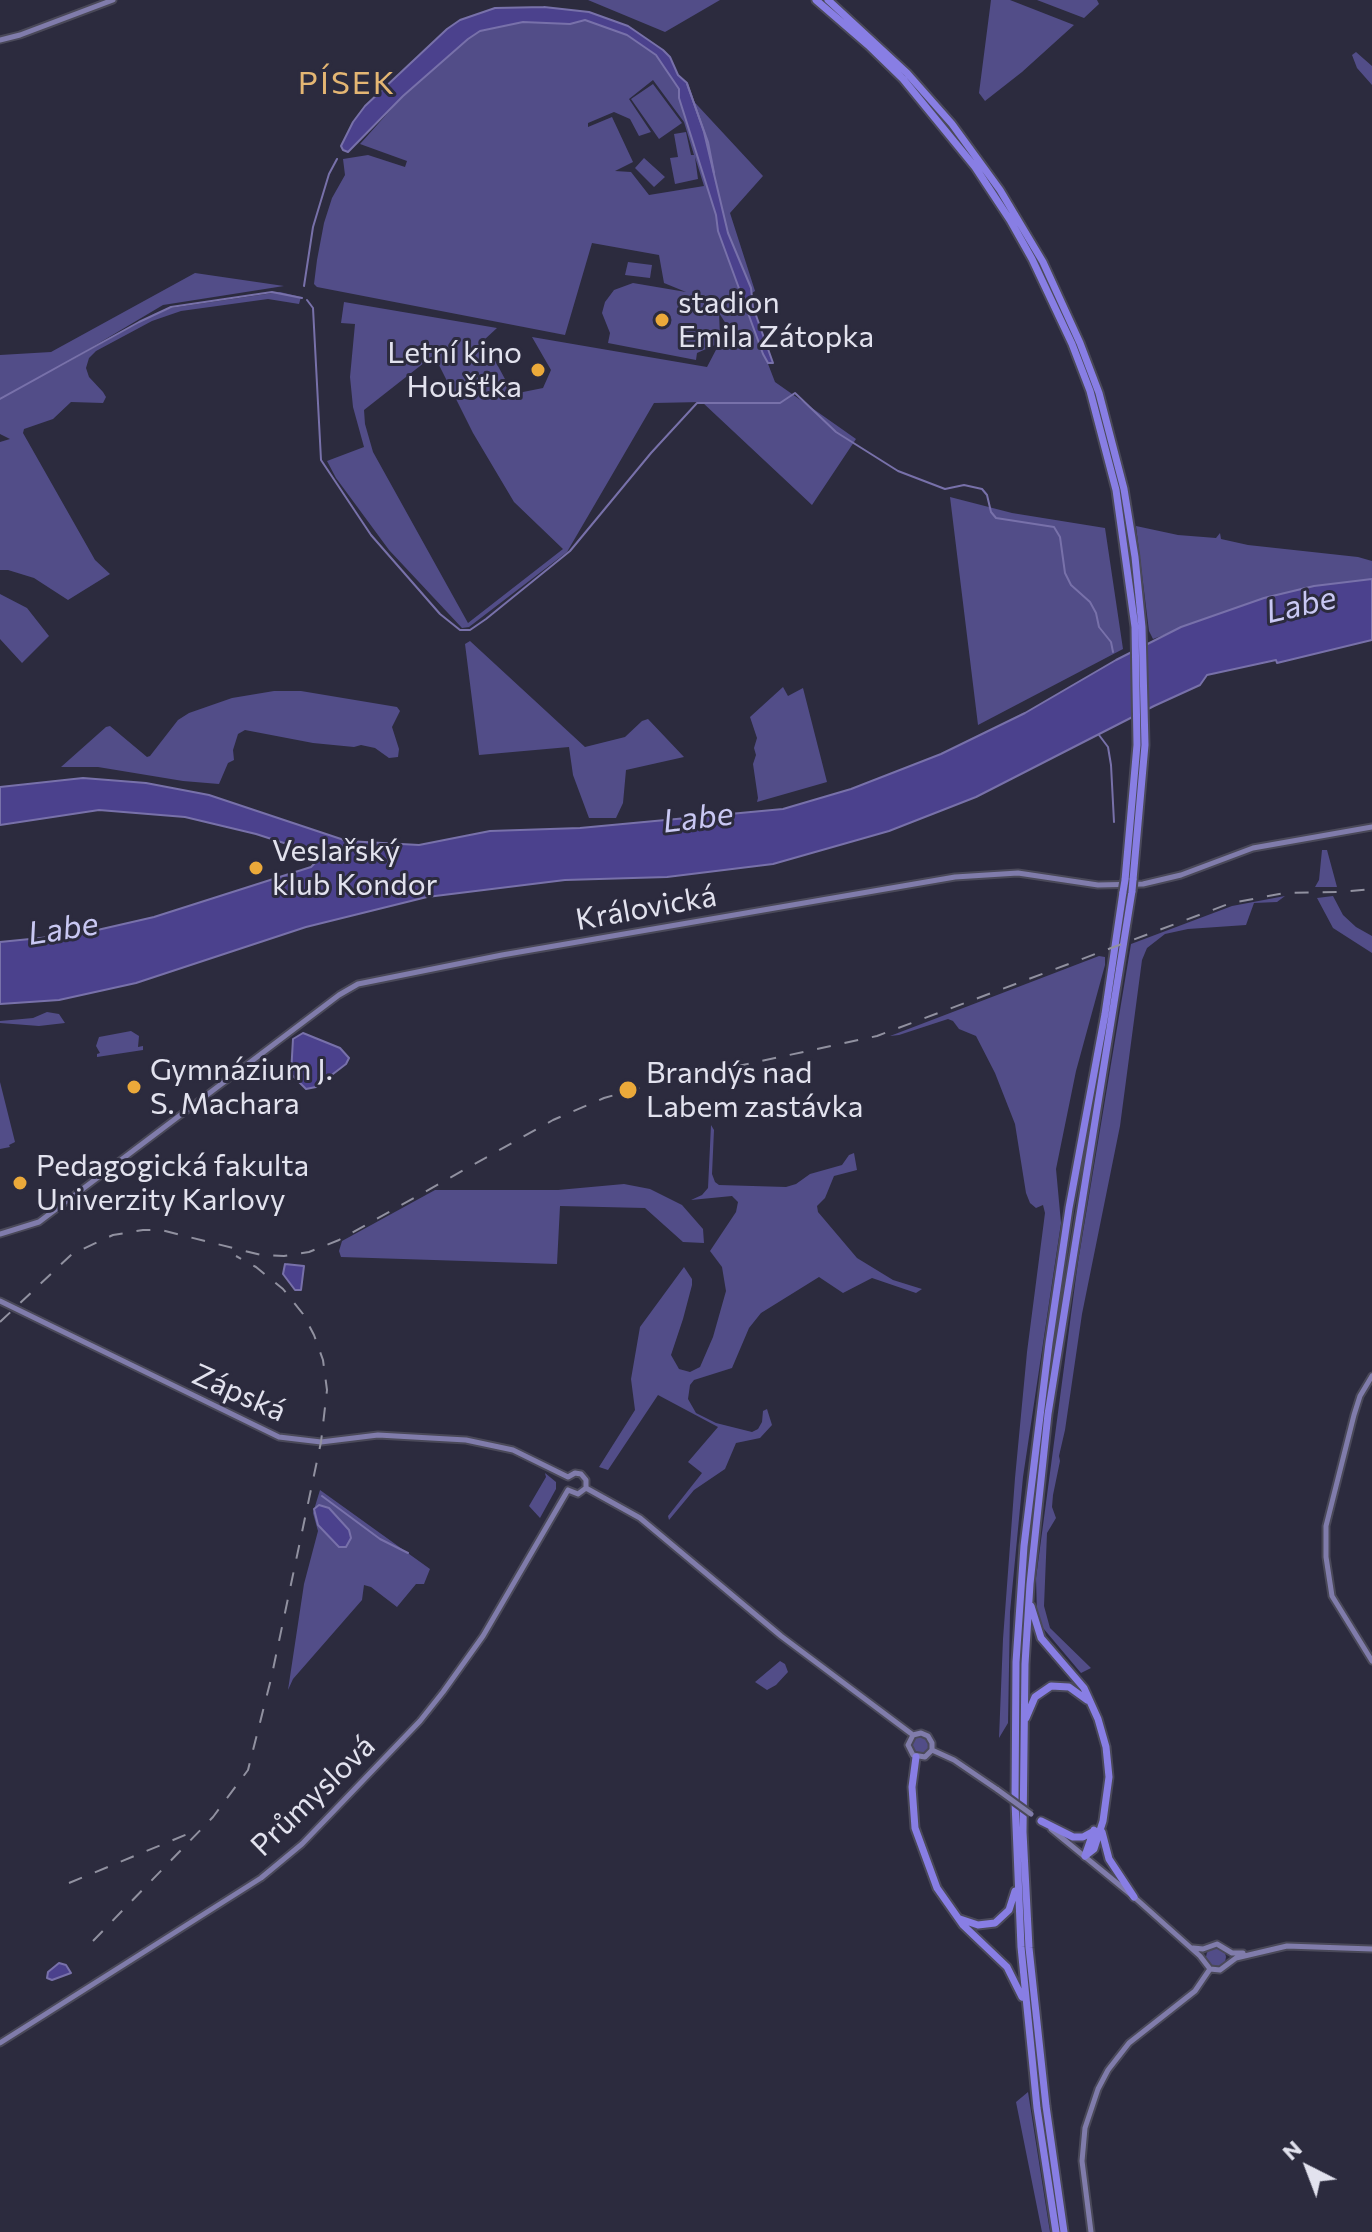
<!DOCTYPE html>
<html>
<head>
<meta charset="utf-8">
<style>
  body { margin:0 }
  #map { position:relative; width:1372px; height:2232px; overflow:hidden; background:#2c2b3e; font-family:Commissioner,sans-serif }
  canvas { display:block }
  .north { position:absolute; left:1268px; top:2128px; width:80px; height:80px; -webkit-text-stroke:6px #2c2b3e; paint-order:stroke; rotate:318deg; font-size:22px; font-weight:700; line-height:32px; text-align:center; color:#e2e2ee }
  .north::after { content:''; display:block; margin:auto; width:28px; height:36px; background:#e2e2ee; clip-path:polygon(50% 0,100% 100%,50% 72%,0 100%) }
</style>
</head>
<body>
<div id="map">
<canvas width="1372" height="2232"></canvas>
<div class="north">N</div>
</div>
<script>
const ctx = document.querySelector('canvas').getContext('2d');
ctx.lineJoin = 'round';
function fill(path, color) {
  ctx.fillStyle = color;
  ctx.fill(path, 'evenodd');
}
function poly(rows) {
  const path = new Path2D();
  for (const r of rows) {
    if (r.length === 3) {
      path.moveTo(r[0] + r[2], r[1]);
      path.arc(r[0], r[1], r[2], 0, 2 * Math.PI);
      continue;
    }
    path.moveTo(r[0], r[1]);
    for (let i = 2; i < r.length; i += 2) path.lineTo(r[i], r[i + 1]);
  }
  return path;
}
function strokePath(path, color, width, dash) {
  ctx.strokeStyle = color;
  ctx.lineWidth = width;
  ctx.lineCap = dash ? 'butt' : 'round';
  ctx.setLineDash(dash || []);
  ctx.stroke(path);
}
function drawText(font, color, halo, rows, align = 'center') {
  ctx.font = font + ' Commissioner,sans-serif';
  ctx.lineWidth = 6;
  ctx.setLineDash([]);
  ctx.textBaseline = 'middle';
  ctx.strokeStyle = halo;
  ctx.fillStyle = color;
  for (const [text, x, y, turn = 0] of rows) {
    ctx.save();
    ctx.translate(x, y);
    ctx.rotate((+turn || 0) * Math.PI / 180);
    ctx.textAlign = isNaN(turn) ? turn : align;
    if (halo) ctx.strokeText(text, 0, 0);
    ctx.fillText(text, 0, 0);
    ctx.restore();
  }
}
fill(poly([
  [588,0,720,0,665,32],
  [991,0,1010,0,1074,25,1022,72,985,101,979,93],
  [1037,0,1097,0,1099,4,1084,18],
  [584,20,611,27,641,43,658,57,673,79,763,176,730,213,755,291,743,299,775,382,856,439,812,505,702,402,654,403,567,552,469,627,462,628,389,550,336,478,327,461,364,447,353,407,350,377,355,324,341,323,344,302,497,328,484,340,513,394,543,388,551,370,532,337,707,367,728,327,719,313,720,337,715,345,697,353,696,360,608,343,610,333,602,313,605,302,614,290,633,283,686,292,664,283,659,255,592,243,565,335,317,287,314,284,317,260,324,223,332,198,345,175,343,159,368,155,405,167,407,161,360,144,403,96,468,39,480,31,523,22,570,24],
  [653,80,684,122,694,155,691,155,686,132,674,134,678,157,670,158,675,184,698,179,695,157,704,186,649,195,631,172,615,171,633,162,612,117,588,127,588,123,614,112,630,119,639,136,651,132,629,99],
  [434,355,473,433,514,502,563,549,468,623,373,452,365,424,364,410],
  [1356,52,1372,66,1372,85,1357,68,1352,55],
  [653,84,682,123,659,139,631,99],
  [644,158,665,177,654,187,635,168],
  [628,262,652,265,650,278,625,275],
  [195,273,284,286,163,305,52,371,154,314,171,308,280,292,301,297,299,304,268,299,181,311,152,321,96,351,89,358,86,368,89,377,103,392,106,397,103,403,71,402,53,419,24,429,23,433,95,560,110,574,68,600,34,578,8,570,0,570,0,442,10,439,0,434,0,355,51,352],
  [950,497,1012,513,1105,528,1123,649,978,725],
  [1136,526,1178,535,1216,538,1220,533,1221,539,1248,545,1358,557,1372,561,1372,579,1264,598,1153,639,1149,631],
  [0,594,27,608,49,636,22,663,0,639],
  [470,641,585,747,625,737,642,721,648,719,684,757,626,770,623,803,616,818,589,818,573,775,569,747,479,755,465,644],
  [783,687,788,696,803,688,827,782,757,802,758,798,753,764,756,755,754,748,757,738,750,717],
  [274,691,301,691,397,707,400,711,392,727,399,749,398,757,389,758,375,748,361,745,354,747,313,743,245,730,238,734,233,750,234,760,228,763,219,784,183,781,98,767,61,767,106,727,110,726,147,757,150,756,178,720,189,713,232,698],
  [1322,850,1327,850,1337,887,1315,887,1319,880],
  [1285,896,1277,902,1254,903,1246,925,1188,929,1165,934,1147,948,1142,960,1120,1126,1082,1314,1065,1430,1059,1456,1060,1461,1053,1495,1052,1507,1056,1518,1047,1533,1044,1606,1050,1628,1091,1668,1081,1673,1043,1628,1037,1614,1036,1578,1078,1262,1131,944,1232,906],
  [1333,896,1343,915,1356,927,1372,936,1372,953,1333,928,1317,898],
  [1099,956,1105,957,1105,965,1076,1071,1056,1169,1061,1223,1023,1477,1010,1612,1008,1723,999,1738,1003,1639,1015,1478,1027,1352,1045,1213,1043,1205,1036,1208,1030,1203,1026,1193,1015,1124,995,1073,976,1036,959,1029,953,1021,948,1019,899,1035,890,1036],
  [47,1012,59,1014,65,1023,39,1026,0,1023,0,1021,33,1018],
  [131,1031,139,1036,138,1047,143,1046,143,1050,97,1057,97,1054,100,1053,96,1046,99,1037],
  [0,1082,15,1142,9,1145,10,1147,0,1149],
  [711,1125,714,1130,712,1174,715,1182,719,1185,786,1187,796,1184,810,1174,842,1165,849,1155,854,1153,857,1170,834,1176,825,1198,817,1206,818,1212,857,1258,893,1280,922,1289,916,1293,872,1278,843,1293,819,1277,761,1313,749,1328,732,1368,694,1380,690,1385,688,1399,696,1413,716,1423,752,1432,758,1429,762,1422,763,1411,767,1409,772,1425,760,1438,736,1443,725,1469,694,1490,669,1520,668,1516,702,1473,688,1462,718,1427,658,1395,608,1470,599,1467,635,1410,631,1379,640,1327,684,1267,692,1279,692,1285,683,1319,671,1355,679,1369,690,1372,700,1367,713,1337,726,1291,722,1267,710,1251,736,1212,738,1202,732,1196,691,1200,702,1195,708,1188],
  [624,1184,650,1189,682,1205,703,1229,704,1243,683,1242,645,1208,560,1206,557,1264,341,1257,339,1251,342,1241,435,1190,558,1190],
  [545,1473,556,1482,556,1489,540,1518,529,1506,546,1477],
  [320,1490,430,1569,424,1584,416,1584,397,1607,371,1587,364,1585,362,1600,293,1679,288,1690,304,1584,318,1531,313,1513],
  [780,1661,785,1664,788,1672,776,1685,767,1690,755,1682],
  [920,1745,9],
  [1216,1957,10],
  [1028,2092,1046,2207,1050,2232,1042,2232,1016,2102]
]), '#524d88');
const water = poly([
  [544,7,589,12,628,26,663,50,670,57,678,75,687,83,704,132,728,233,751,288,753,307,773,363,768,363,763,354,718,231,716,215,679,98,679,89,656,55,627,35,585,20,570,24,523,22,480,31,468,39,403,96,348,152,343,150,341,146,353,122,365,106,447,29,460,20,495,8,544,7],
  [1372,579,1372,640,1277,663,1276,660,1207,675,1200,685,1154,706,976,797,889,831,773,864,667,877,565,880,427,897,306,927,136,983,59,1000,0,1004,0,942,80,934,154,917,311,867,318,860,315,853,256,834,185,817,99,810,0,825,0,787,83,778,146,783,209,795,347,841,419,845,490,831,580,828,783,809,851,789,941,754,1025,713,1116,660,1181,627,1264,598,1314,586,1372,579],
  [303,1033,340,1048,349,1058,346,1064,316,1087,306,1089,291,1074,293,1039,303,1033],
  [285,1264,304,1266,301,1290,295,1290,283,1274,285,1264],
  [319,1505,329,1508,349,1530,351,1538,346,1547,339,1547,318,1525,314,1509,319,1505],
  [59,1963,66,1965,71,1973,52,1980,47,1978,48,1972,59,1963]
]);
fill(water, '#4b418d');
strokePath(water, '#7871aa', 2);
strokePath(poly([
  [687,84,708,142,714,173],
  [304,286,313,227,329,174,337,159],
  [307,300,313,308,321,460,371,535,440,614,460,630,470,630,486,619,570,551,651,453,697,403,780,403,795,393,836,432,898,471,945,489,964,485,982,489,987,495,991,512,996,518,1054,527,1060,537,1065,573,1071,585,1090,602,1096,613,1099,627,1111,642,1113,652],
  [0,399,139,322,171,307,272,292,302,298],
  [1099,735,1108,747,1111,765,1114,822],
  [322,1496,380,1539,408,1553]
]), '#7871aa', 2);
const secondary = poly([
  [0,40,20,35,113,0],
  [0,1234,39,1222,339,995,358,984,502,955,955,877,1018,873,1098,885,1143,884,1181,875,1253,848,1372,827],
  [0,1301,279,1437,321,1442,378,1435,466,1440,513,1450,568,1477],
  [1372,1376,1360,1396,1354,1415,1326,1526,1326,1557,1332,1596,1372,1661],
  [568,1477,575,1473,581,1474,586,1480,586,1488],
  [586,1488,640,1518,781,1636,913,1735,921,1733,928,1736,932,1743,932,1750],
  [568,1490,578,1494,586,1488],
  [913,1735,908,1745,913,1755,925,1757,932,1750],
  [932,1750,954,1760,998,1790],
  [1051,1829,1134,1897,1200,1956,1210,1969,1220,1970,1236,1958,1287,1946,1372,1949],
  [1193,1948,1203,1949,1217,1944,1232,1953,1243,1953],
  [0,2043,261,1878,302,1844,420,1721,443,1692,483,1636,568,1490],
  [1091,2232,1082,2161,1085,2128,1098,2089,1108,2070,1129,2043,1195,1991,1210,1969]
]);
const highway = poly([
  [816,0,868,45,903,79,975,167,1010,220,1032,259,1072,344,1090,391,1116,490,1135,627,1137,745,1125,880],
  [828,0,907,73,952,124,1000,190,1043,262,1080,343,1099,393,1124,489,1135,557,1142,627,1145,745,1133,880],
  [1031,1606,1041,1638,1084,1688,1098,1719,1106,1747,1109,1777,1103,1821,1094,1849,1085,1856],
  [1026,1718,1035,1697,1051,1686,1069,1687,1087,1700],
  [916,1757,912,1787,915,1828,937,1888,963,1925,1007,1967,1022,1997],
  [1041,1821,1073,1837,1083,1837,1094,1831],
  [1102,1832,1109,1859,1134,1897],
  [1085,1856,1094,1830],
  [960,1919,978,1925,995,1923,1009,1910,1015,1891],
  [1056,2232,1037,2108,1021,1947,1015,1802,1016,1662,1024,1546,1049,1343,1069,1208,1105,1014,1123,892],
  [1064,2232,1046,2106,1029,1948,1023,1832,1025,1664,1030,1584,1048,1414,1132,891]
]);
strokePath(secondary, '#4a4959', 9);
strokePath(highway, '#4a4959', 11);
strokePath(secondary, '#807cab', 5);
strokePath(highway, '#887ee4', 7);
strokePath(poly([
  [0,1322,72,1254,113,1235,143,1230,161,1230,261,1255,284,1256,309,1252,339,1240,553,1120,604,1098,646,1086,877,1036,1231,903,1285,893,1341,892,1372,889],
  [69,1883,190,1833],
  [93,1941,213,1817,248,1770,271,1679,321,1442,327,1390,323,1360,314,1335,303,1314,283,1289,256,1267,236,1256]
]), '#9191a0', 2, [14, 14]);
const secondaryBridge = poly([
  [998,1790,1031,1814]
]);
const highwayBridge = poly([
  [1132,891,1133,880],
  [1123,892,1125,880]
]);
strokePath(secondaryBridge, '#4a4959', 9, []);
strokePath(highwayBridge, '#4a4959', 11, []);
strokePath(secondaryBridge, '#807cab', 5);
strokePath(highwayBridge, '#887ee4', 7);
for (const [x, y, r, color] of [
  [662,320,8,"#eba93a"],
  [538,370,8,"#eba93a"],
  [256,868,8,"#eba93a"],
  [134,1087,8,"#eba93a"],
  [628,1090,10,"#eba93a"],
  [20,1183,8,"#eba93a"]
]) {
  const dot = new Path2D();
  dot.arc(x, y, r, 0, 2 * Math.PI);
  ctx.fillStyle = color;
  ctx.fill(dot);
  strokePath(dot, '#2c2b3e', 3);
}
drawText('30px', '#e2e2ee', '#2c2b3e', [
  ["stadion",678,303],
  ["Emila Zátopka",678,337],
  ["Letní kino",522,353,"right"],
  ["Houšťka",522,387,"right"],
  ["Veslařský",272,851],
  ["klub Kondor",272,885],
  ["Gymnázium J.",150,1070],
  ["S. Machara",150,1104],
  ["Brandýs nad",646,1073],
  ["Labem zastávka",646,1107],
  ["Pedagogická fakulta",36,1166],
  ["Univerzity Karlovy",36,1200]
], 'left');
drawText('30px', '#e2e2ee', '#2c2b3e', [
  ["Královická",646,908,-10],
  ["Zápská",239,1393,24],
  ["Průmyslová",313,1796,-44]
]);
ctx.letterSpacing = '2px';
drawText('32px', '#e4b673', '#2c2b3e', [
  ["PÍSEK",347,83]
]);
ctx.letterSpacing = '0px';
drawText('italic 32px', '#c9c8f3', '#2c2b3e', [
  ["Labe",1301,605,-13],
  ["Labe",698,818,-7],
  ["Labe",63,929,-9]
]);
</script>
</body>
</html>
